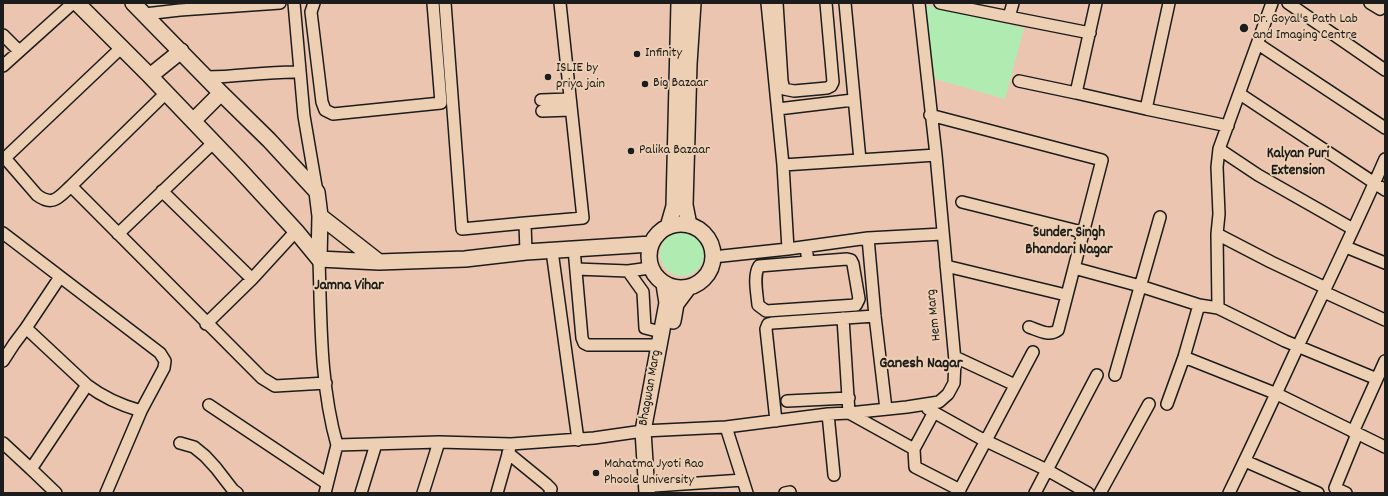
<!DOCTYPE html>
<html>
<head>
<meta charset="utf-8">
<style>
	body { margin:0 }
	#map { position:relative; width:1388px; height:496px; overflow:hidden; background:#ecc5b1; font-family:Dekko,sans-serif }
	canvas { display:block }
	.frame { position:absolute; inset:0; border:4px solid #1c1c1c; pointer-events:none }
</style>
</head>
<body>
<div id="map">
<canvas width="1388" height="496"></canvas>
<div class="frame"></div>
</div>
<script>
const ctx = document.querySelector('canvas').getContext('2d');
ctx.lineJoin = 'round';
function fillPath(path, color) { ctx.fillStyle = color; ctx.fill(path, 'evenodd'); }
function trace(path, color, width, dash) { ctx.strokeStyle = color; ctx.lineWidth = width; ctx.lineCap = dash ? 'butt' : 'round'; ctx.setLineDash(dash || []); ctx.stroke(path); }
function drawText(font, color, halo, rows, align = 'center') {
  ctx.font = font + ' Dekko,sans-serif'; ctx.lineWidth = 4; ctx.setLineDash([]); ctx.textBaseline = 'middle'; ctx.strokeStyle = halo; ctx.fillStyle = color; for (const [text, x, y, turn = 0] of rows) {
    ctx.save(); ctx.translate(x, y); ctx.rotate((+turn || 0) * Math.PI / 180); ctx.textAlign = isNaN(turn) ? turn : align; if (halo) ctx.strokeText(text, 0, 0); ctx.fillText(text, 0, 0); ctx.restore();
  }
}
const green = new Path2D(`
	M 925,5 L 1024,28 L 1005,99 L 935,79 Z
	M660 254a22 22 0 1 1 44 0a22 22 0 1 1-44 0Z`);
const street = new Path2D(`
	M 294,3 L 304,116 L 317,192
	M 314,3 L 311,12 L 322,102 L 325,110 L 333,114 L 441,103 L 433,3
	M 445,3 L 462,229 L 525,223
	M 767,3 L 783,165
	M 777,3 L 782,81 L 784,89 L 794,91 L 827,88 L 831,86 L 833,82 L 826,3
	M 845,3 L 860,160
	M 940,3 L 1009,17
	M 1013,3 L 1009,17 L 1090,33
	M 1096,3 L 1076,93 L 1146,109
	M 1169,3 L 1146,109 L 1228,126
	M 1288,3 L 1385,70
	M 1370,3 L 1380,9 L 1385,4
	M 145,14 L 180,10 L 280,3
	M 3,35 L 19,51
	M 1258,44 L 1385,128
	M 3,66 L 73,3
	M 207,77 C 238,77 268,71 300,72
	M 1019,81 L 1076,93
	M 166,93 L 71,186 L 262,378 L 275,386 L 326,383
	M 1240,94 L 1385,190
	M 541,100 L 570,99
	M 778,109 L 853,100
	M 542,111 L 571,110
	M 930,115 L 1102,160 L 1074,268 L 1140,286 L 1199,305 L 1218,308 L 1285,341 L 1377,379
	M 1219,149 L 1258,175 L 1353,229
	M 71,186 C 59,197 53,207 37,195 L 5,158 L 122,47
	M 162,191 L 252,279
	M 962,202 L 1082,232
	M 3,233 L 160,353 L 165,361 L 164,368 L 141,411
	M 118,234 L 213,143
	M 1217,234 L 1271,262 L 1326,288
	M 868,238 L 875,316 L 886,409
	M 806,247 L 808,262 L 847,259 L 851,260 L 853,264 L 859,299 L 856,305 L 766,311 L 758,305 C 757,293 753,276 759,266 L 808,262
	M 1346,247 L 1385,263
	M 574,249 L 582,338 L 584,343 L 588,345 L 659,345
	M 788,249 L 783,165 L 936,155
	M 552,251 L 578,440
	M 526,252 L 525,223 L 583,218 L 560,3
	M 713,257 L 788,249 L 868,238 L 942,234
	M 319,259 C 321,321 320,385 337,445 L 439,442 L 511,444 L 594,438 L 643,431 L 726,427 L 828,414 L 849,413 L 907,407 L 939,402 L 948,394 L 954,383 L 955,361 L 936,155 L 919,3
	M 946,266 L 1066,295
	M 576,269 L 628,271 L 650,268
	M 628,271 L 643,292 L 645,328 L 661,332
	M 1324,292 L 1385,320
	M 1218,308 L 1217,234 L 1219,214 L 1217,167 L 1219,149 L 1272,3
	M 843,318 L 849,413 L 914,449 L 934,412
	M 206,324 L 252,279 L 296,231
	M 1029,327 C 1038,330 1049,337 1058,330 L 1074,268
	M 26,328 L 60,277
	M 955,357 L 1015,385
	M 1184,357 L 1277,394 L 1385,447
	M 3,361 L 14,344 L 26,328 L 87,385 C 104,398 120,405 141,411 L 106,493
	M 1115,375 L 1160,217
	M 787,401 L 849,398
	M 1167,404 L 1184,357 L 1199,305
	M 209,405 L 326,483
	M 928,409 L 980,438 L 1047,470 L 1035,493
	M 828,414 L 834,475
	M 776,421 L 766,329 L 768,324 L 772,323 L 875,316
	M 726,427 L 747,493
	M 1353,432 L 1385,361
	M 3,443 L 31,469 L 87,385
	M 180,443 L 194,447 L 205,456 L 216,468 L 233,490 L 237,493
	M 914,449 L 915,467 L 960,490
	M 508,453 L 546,484 L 551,489 L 550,493
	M 1245,461 L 1318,493
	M 31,469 L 56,493
	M 654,486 L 743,480
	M 325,493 L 337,445
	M 361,493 L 376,444
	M 423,493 L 439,442
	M 497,493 L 510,447
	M 785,493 L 790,492
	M 958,493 L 1033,352
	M 1088,493 L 1047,470 L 1097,375
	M 1100,493 L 1149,404
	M 1229,493 C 1253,444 1276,394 1299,344 C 1328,283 1358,221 1385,159
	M 1346,493 L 1335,488 L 1357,434`);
const secondary = new Path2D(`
	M 77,3 L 150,76 L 239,169 L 296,231 L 319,259 L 379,262 L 465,259 L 526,252 L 651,244
	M 133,3 L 221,93 L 269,140 L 317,192 L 320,216 L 319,259
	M 150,76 L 181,51
	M 193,121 L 221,93
	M 320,216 L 379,262
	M649 256a32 32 0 1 1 64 0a32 32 0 1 1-64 0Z
	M 689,225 L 685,205 L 689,64 L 693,3
	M 668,227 L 674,206 L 679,3
	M 673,321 L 676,304 L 688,288
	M 647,493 L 643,431 L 667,303 L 664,284`);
const markers = [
	[1244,28,5,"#1c1c1c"],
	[637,54,4,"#1c1c1c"],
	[548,77,4,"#1c1c1c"],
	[645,84,4,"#1c1c1c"],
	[631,151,4,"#1c1c1c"],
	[596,473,4,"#1c1c1c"]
];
const poiNames = [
	["Dr. Goyal's Path Lab",1253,20],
	["and Imaging Centre",1253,36],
	["Infinity",645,54],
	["ISLIE by",556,69],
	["priya jain",556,85],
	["Big Bazaar",653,84],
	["Palika Bazaar",639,151],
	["Mahatma Jyoti Rao",604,465],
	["Phoole University",604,481]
];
const streetNames = [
	["Hem Marg",935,315,-96],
	["Bhagwan Marg",651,388,-80]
];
const neighbourhoodNames = [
	["Kalyan Puri",1298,155],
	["Extension",1298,172],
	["Sunder Singh",1069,234],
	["Bhandari Nagar",1069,251],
	["Jamna Vihar",349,287]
];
const quarterNames = [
	["Ganesh Nagar",921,365]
];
fillPath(green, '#b0ecb1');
trace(street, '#1c1c1c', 14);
trace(secondary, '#1c1c1c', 18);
trace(street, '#edcfb3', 11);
trace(secondary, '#edcfb3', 15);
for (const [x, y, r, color] of markers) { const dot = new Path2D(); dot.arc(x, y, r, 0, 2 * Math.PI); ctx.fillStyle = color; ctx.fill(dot); trace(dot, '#edcfb3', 1.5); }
drawText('14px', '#1c1c1c', '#edcfb3', poiNames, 'left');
drawText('14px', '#1c1c1c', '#edcfb3', streetNames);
drawText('bold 15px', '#1c1c1c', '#edcfb3', neighbourhoodNames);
drawText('bold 16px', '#1c1c1c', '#edcfb3', quarterNames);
</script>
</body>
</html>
